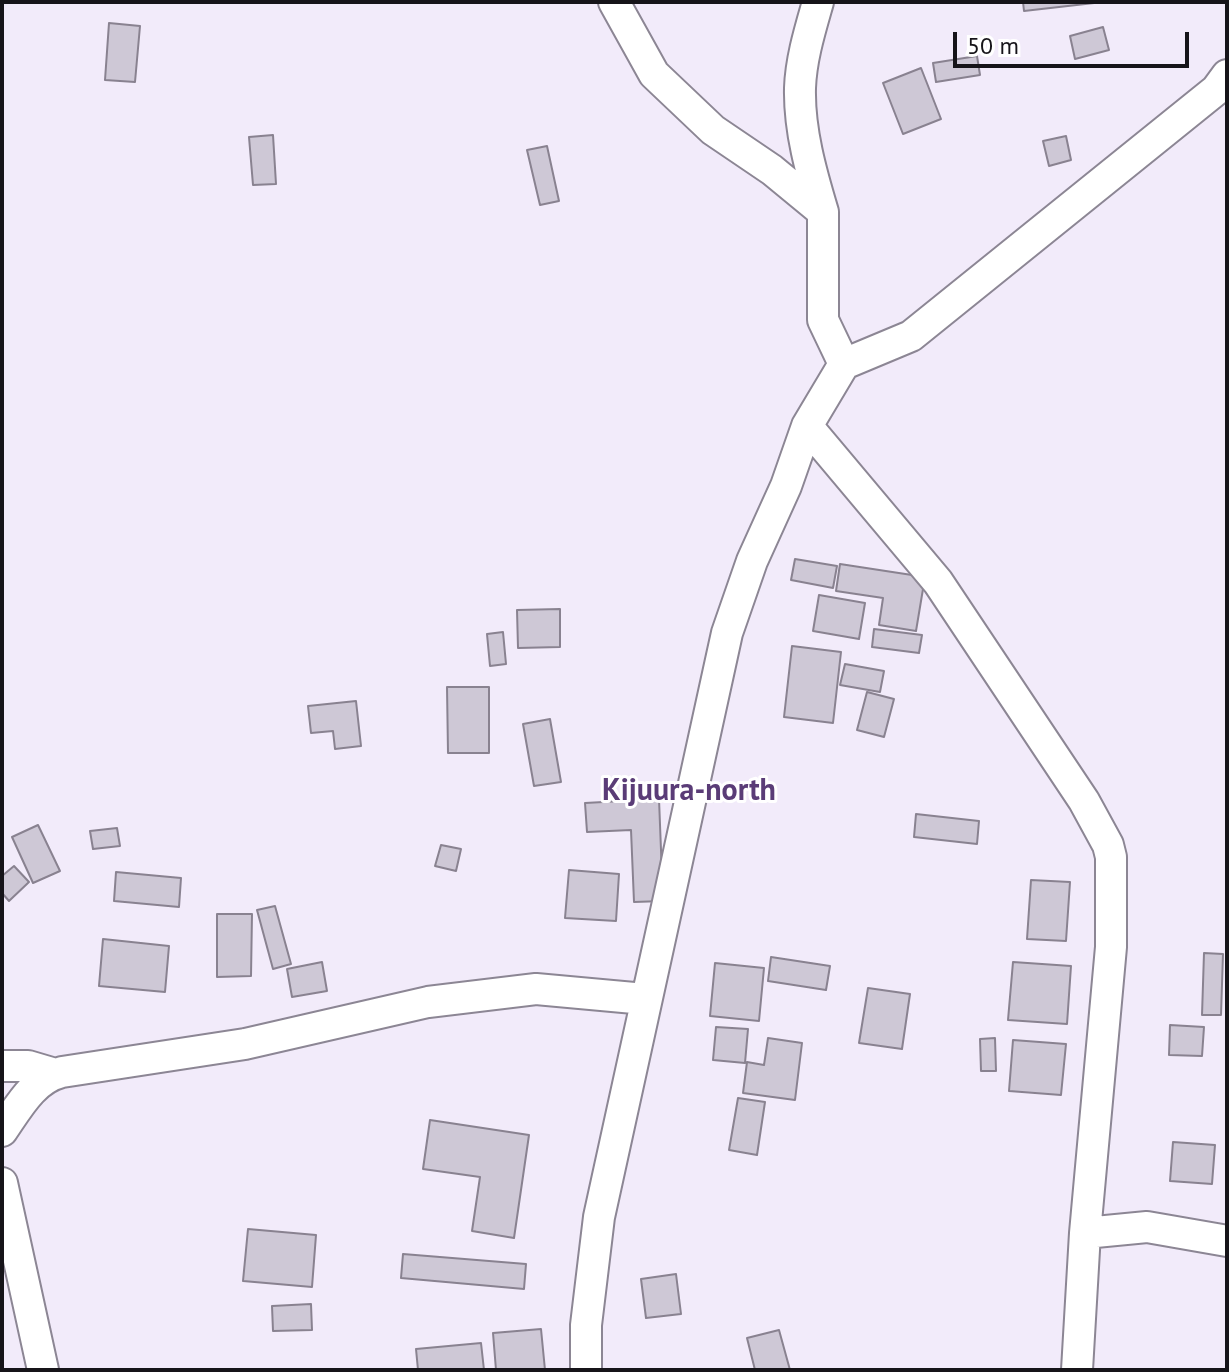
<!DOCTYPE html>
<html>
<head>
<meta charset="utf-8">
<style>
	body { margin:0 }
	#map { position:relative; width:1229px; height:1372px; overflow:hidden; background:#f2ebfa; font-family:"PT Sans",sans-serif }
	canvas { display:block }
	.frame { position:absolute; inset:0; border:4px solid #161419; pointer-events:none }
	.scale { position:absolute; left:953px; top:32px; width:236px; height:36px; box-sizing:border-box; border:4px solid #161419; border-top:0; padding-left:10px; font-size:24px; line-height:28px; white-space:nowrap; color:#161419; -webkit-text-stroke:6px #fff; paint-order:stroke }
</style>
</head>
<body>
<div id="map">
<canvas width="1229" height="1372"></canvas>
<div class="frame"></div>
<div class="scale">50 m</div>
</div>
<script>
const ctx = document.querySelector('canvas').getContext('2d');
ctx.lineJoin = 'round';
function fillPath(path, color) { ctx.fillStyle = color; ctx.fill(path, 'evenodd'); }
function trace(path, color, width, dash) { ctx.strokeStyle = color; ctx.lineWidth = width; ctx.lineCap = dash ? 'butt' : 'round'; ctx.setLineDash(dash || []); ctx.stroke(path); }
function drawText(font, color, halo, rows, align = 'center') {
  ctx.font = font + ' "PT Sans",sans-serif'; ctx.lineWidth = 6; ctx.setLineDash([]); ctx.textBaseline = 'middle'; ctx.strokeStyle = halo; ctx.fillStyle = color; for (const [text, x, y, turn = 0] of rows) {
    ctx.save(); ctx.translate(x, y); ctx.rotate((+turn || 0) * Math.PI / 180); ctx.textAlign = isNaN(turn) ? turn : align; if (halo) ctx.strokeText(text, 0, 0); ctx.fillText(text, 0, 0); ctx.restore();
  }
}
const building = new Path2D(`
	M 1023,2 L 1103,2 L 1024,11 Z
	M 109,23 L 140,26 L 135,82 L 105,80 Z
	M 1103,27 L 1109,50 L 1075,59 L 1070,36 Z
	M 977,56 L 980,75 L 936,82 L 933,63 Z
	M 921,68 L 941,119 L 903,134 L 883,83 Z
	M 273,135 L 276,184 L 253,185 L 249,137 Z
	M 1066,136 L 1071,160 L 1049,166 L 1043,141 Z
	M 547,146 L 559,201 L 540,205 L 527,150 Z
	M 795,559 L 837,566 L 833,588 L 791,580 Z
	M 840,564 L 925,577 L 916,631 L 879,625 L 883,598 L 836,591 Z
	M 819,595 L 865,603 L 859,639 L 813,631 Z
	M 560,609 L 560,647 L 518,648 L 517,610 Z
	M 874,629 L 922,635 L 919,653 L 872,647 Z
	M 503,632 L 506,664 L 490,666 L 487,634 Z
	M 792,646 L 841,652 L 833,723 L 784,717 Z
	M 845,664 L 884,671 L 880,692 L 840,685 Z
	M 447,687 L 489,687 L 489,753 L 448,753 Z
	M 867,692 L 894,699 L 884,737 L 857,730 Z
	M 356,701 L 361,746 L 335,749 L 333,731 L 311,733 L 308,706 Z
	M 550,719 L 561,782 L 534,786 L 523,724 Z
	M 659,799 L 663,901 L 634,902 L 631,830 L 587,832 L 585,803 Z
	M 916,814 L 979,821 L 977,844 L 914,837 Z
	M 38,825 L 60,871 L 33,883 L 12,837 Z
	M 117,828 L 120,846 L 93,849 L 90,831 Z
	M 441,845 L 461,849 L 456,871 L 435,866 Z
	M 14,866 L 29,882 L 9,901 L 2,893 L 2,876 Z
	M 569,870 L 619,874 L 616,921 L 565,918 Z
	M 116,872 L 181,878 L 179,907 L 114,901 Z
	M 1031,880 L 1070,882 L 1066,941 L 1027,939 Z
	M 275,906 L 291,964 L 273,969 L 257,910 Z
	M 217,914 L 252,914 L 251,976 L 217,977 Z
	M 103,939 L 169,946 L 165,992 L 99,986 Z
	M 1204,953 L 1223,954 L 1221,1015 L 1202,1015 Z
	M 771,957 L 830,966 L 826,990 L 768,981 Z
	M 322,962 L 327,991 L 292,997 L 287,969 Z
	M 1013,962 L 1071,966 L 1067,1024 L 1008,1020 Z
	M 715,963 L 764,968 L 759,1021 L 710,1016 Z
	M 868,988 L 910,994 L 902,1049 L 859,1043 Z
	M 1170,1025 L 1204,1027 L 1202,1056 L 1169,1055 Z
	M 716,1027 L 748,1029 L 745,1063 L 713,1060 Z
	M 768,1038 L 802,1043 L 795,1100 L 743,1093 L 747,1062 L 764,1065 Z
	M 995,1038 L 996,1071 L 981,1071 L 980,1039 Z
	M 1013,1040 L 1066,1044 L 1061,1095 L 1009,1091 Z
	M 738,1098 L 765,1102 L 757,1155 L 729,1150 Z
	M 430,1120 L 529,1135 L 514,1238 L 472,1231 L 480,1177 L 423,1169 Z
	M 1173,1142 L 1215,1145 L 1212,1184 L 1170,1181 Z
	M 248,1229 L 316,1235 L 312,1287 L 243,1281 Z
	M 403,1254 L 526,1264 L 524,1289 L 401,1278 Z
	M 676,1274 L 681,1314 L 646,1318 L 641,1279 Z
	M 311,1304 L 312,1330 L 273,1331 L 272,1306 Z
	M 541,1329 L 545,1370 L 496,1370 L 493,1333 Z
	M 779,1330 L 790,1370 L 755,1370 L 747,1338 Z
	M 481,1343 L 484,1370 L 418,1370 L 416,1349 Z`);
const street = new Path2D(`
	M 818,2 C 810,30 801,59 800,88 C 799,130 811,172 823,212
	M 844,364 L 911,336 L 1216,90 L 1227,75
	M 807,426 L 938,582 L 1084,801 L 1108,845 L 1111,857 L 1111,947 L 1085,1233 L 1077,1370
	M 2,1066 L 28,1066 L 55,1074
	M 2,1131 C 18,1108 33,1079 62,1072 L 245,1044 L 428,1002 L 536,989 L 645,999
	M 2,1183 L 43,1370
	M 1085,1233 L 1147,1227 L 1227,1241
	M 586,1370 L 586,1325 L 599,1217 L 727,633 L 752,561 L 786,486 L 807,426 L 844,364 L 823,320 L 823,212 L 772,170 L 713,130 L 654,74 L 614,2`);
const quarterNames = [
	["Kijuura-north",689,791]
];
fillPath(building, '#cec8d6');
trace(building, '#898290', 2);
trace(street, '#8c8694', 34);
trace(street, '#fff', 30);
drawText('bold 30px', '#5a3c77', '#fff', quarterNames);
</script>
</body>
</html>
